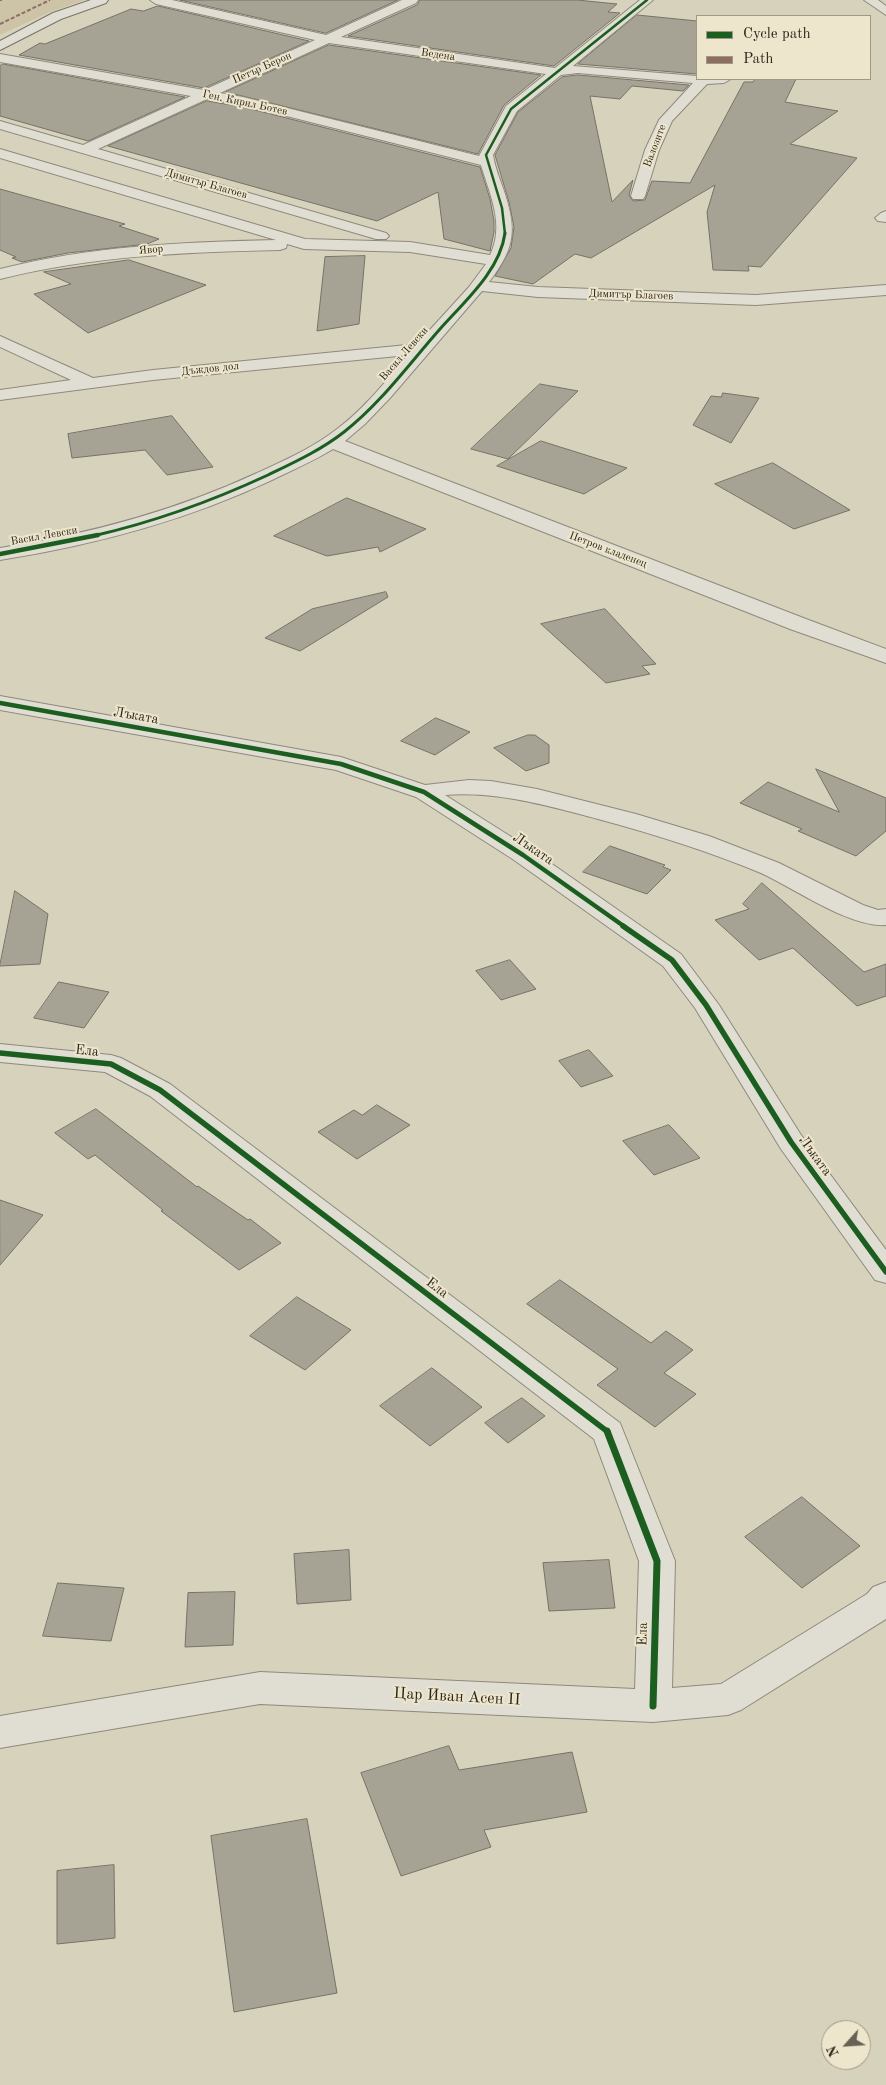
<!DOCTYPE html>
<html>
<head>
<meta charset="utf-8">
<style>
	body { margin:0 }
	#map { position:relative; width:886px; height:2085px; overflow:hidden; background:#d7d2bc; font-family:"Old Standard TT",serif }
	canvas { display:block }
	.legend { position:absolute; left:696px; top:15px; width:175px; height:65px; box-sizing:border-box; background:#ede6cc; border:1px solid #a09885; margin:0; padding:6px 9px; list-style:none; font-size:15px; color:#2c241b }
	.legend li { display:flex; align-items:center; gap:10px; height:25px }
	.legend b { width:25px; border:1px solid #a09885 }
	.north { position:absolute; left:821px; top:2020px; width:50px; height:50px; box-sizing:border-box; background:#ede6cc; border:1px solid #a09885; border-radius:50%; rotate:244deg; font-size:14px; font-weight:700; line-height:20px; text-align:center; color:#2c241b }
	.north::after { content:''; display:block; margin:auto; width:18px; height:22px; background:#686153; clip-path:polygon(50% 0,100% 100%,50% 72%,0 100%) }
</style>
</head>
<body>
<div id="map">
<canvas width="886" height="2085"></canvas>
<ul class="legend">
<li><b style="height:6px;background:#1b5e20"></b>Cycle path</li>
<li><b style="height:6px;background:#8d6e63"></b>Path</li>
</ul>
<div class="north">N</div>
</div>
<script>
const ctx = document.querySelector('canvas').getContext('2d');
ctx.lineJoin = 'round';
function fillPath(path, color) { ctx.fillStyle = color; ctx.fill(path, 'evenodd'); }
function trace(path, color, width, dash) { ctx.strokeStyle = color; ctx.lineWidth = width; ctx.lineCap = dash ? 'butt' : 'round'; ctx.setLineDash(dash || []); ctx.stroke(path); }
function drawText(font, color, halo, rows, align = 'center') {
  ctx.font = font + ' "Old Standard TT",serif'; ctx.lineWidth = 4; ctx.setLineDash([]); ctx.textBaseline = 'middle'; ctx.strokeStyle = halo; ctx.fillStyle = color; for (const [text, x, y, turn = 0] of rows) {
    ctx.save(); ctx.translate(x, y); ctx.rotate((+turn || 0) * Math.PI / 180); ctx.textAlign = isNaN(turn) ? turn : align; if (halo) ctx.strokeText(text, 0, 0); ctx.fillText(text, 0, 0); ctx.restore();
  }
}
const green = new Path2D(`
	M 0,0 L 85,0 L 50,12 L 0,35 Z`);
const building = new Path2D(`
	M 180,0 L 398,0 L 326,33 Z
	M 420,0 L 577,0 L 617,4 L 608,12 L 620,13 L 554,66 L 348,36 L 417,5 Z
	M 158,6 L 309,41 L 204,88 L 19,55 L 40,43 L 45,44 L 131,9 L 143,11 Z
	M 637,15 L 697,21 L 697,74 L 578,64 Z
	M 329,45 L 541,75 L 504,105 L 478,154 L 226,92 Z
	M 3,64 L 185,97 L 88,141 L 0,116 L 0,66 Z
	M 578,75 L 689,85 L 683,91 L 632,86 L 620,99 L 590,96 L 612,202 L 633,180 L 629,195 L 633,201 L 645,200 L 652,181 L 690,183 L 744,82 L 753,82 L 755,79 L 796,79 L 785,102 L 838,111 L 790,144 L 857,158 L 761,267 L 748,266 L 749,271 L 713,270 L 707,212 L 715,185 L 591,258 L 575,254 L 533,284 L 495,276 L 511,248 L 514,227 L 509,202 L 495,155 L 518,112 L 562,77 Z
	M 207,101 L 243,107 L 480,167 L 490,199 L 494,221 L 494,232 L 490,251 L 444,239 L 438,192 L 377,221 L 108,146 Z
	M 0,189 L 125,224 L 119,226 L 159,239 L 147,244 L 68,253 L 22,262 L 12,258 L 16,257 L 0,250 Z
	M 365,256 L 359,324 L 317,331 L 325,257 Z
	M 129,260 L 206,285 L 88,333 L 34,294 L 71,284 L 44,272 Z
	M 540,384 L 578,391 L 508,459 L 471,449 Z
	M 723,393 L 759,398 L 731,443 L 693,425 L 711,396 L 721,397 Z
	M 172,416 L 213,467 L 167,475 L 145,450 L 72,458 L 68,434 Z
	M 541,441 L 627,468 L 584,494 L 497,466 Z
	M 773,463 L 850,510 L 794,529 L 715,484 Z
	M 347,498 L 426,529 L 380,552 L 378,547 L 327,556 L 274,536 Z
	M 386,592 L 388,597 L 300,651 L 265,638 L 312,609 Z
	M 605,609 L 656,664 L 642,666 L 650,674 L 606,683 L 541,624 Z
	M 436,718 L 470,732 L 435,755 L 401,741 Z
	M 528,735 L 535,735 L 549,745 L 549,763 L 526,771 L 494,748 Z
	M 816,769 L 886,798 L 886,831 L 856,856 L 798,831 L 802,829 L 740,803 L 768,782 L 839,812 Z
	M 610,846 L 665,865 L 663,867 L 671,870 L 647,894 L 583,872 Z
	M 762,883 L 864,972 L 886,964 L 886,996 L 857,1006 L 793,948 L 759,960 L 715,920 L 749,909 L 743,904 Z
	M 15,891 L 48,914 L 40,964 L 0,966 Z
	M 510,960 L 536,989 L 501,1000 L 476,971 Z
	M 59,982 L 109,992 L 84,1028 L 34,1018 Z
	M 589,1050 L 613,1076 L 581,1087 L 559,1061 Z
	M 377,1105 L 410,1125 L 357,1159 L 318,1132 L 354,1110 L 362,1115 Z
	M 96,1109 L 197,1187 L 198,1186 L 248,1220 L 250,1219 L 281,1243 L 239,1270 L 161,1211 L 163,1210 L 95,1155 L 88,1159 L 55,1133 Z
	M 669,1125 L 700,1158 L 654,1175 L 623,1141 Z
	M 0,1200 L 43,1215 L 0,1265 Z
	M 560,1280 L 651,1343 L 666,1331 L 693,1350 L 664,1373 L 696,1394 L 655,1427 L 597,1385 L 618,1369 L 527,1304 Z
	M 297,1297 L 351,1330 L 305,1370 L 250,1336 Z
	M 432,1368 L 482,1407 L 430,1446 L 380,1406 Z
	M 522,1398 L 545,1416 L 508,1443 L 485,1423 Z
	M 802,1497 L 860,1546 L 802,1588 L 745,1537 Z
	M 349,1550 L 351,1600 L 297,1604 L 294,1554 Z
	M 609,1560 L 615,1608 L 549,1611 L 543,1563 Z
	M 58,1583 L 124,1588 L 111,1641 L 43,1636 Z
	M 235,1592 L 233,1645 L 185,1647 L 188,1593 Z
	M 449,1746 L 459,1770 L 572,1752 L 587,1812 L 484,1830 L 491,1847 L 401,1876 L 361,1773 Z
	M 307,1819 L 337,1993 L 234,2012 L 211,1836 Z
	M 114,1865 L 115,1938 L 57,1944 L 57,1871 Z`);
const minor = new Path2D(`
	M 150,0 L 172,0 L 326,35 L 402,0 L 418,0 L 416,3 L 341,37 L 555,68 L 640,0 L 653,0 L 573,66 L 697,76 L 697,79 L 731,79 L 724,83 L 707,84 L 672,121 L 659,150 L 645,196 L 643,199 L 633,199 L 631,196 L 645,150 L 659,120 L 693,83 L 578,73 L 561,75 L 517,111 L 493,155 C 495,167 499,177 503,188 C 517,229 516,247 489,282 L 538,287 L 756,295 L 886,285 L 886,295 L 756,305 L 538,297 L 482,291 L 390,398 L 365,424 L 345,441 L 806,619 L 886,649 L 886,663 L 790,629 L 333,449 C 314,461 292,470 272,480 C 185,521 94,545 0,560 L 0,548 C 89,534 175,511 257,473 C 285,460 313,448 337,429 C 364,409 386,381 408,355 L 153,380 L 0,400 L 0,390 L 71,380 L 0,347 L 0,336 L 93,378 L 153,370 L 417,344 L 469,287 L 486,264 L 410,252 L 304,249 L 287,244 L 286,248 L 280,250 C 185,252 92,256 0,279 L 0,269 C 91,246 182,242 276,240 L 0,158 L 0,149 L 305,239 L 410,242 L 490,255 C 505,225 490,195 481,165 L 243,105 L 207,99 L 98,149 L 386,233 L 389,236 L 386,239 L 376,239 L 0,129 L 0,121 L 83,145 L 191,96 L 0,62 L 0,54 L 204,90 L 315,40 L 156,4 ZM 329,43 L 546,74 L 506,106 L 479,156 L 243,97 L 220,93 Z
	M 864,0 L 878,0 L 886,6 L 886,15 Z
	M 886,211 L 886,222 L 878,221 L 875,218 L 881,213 Z
	M 0,696 L 341,757 L 425,785 L 469,780 L 491,781 L 537,789 L 636,814 L 709,836 L 779,863 L 863,905 L 878,910 L 886,909 L 886,925 C 850,928 794,888 761,873 C 708,851 654,834 598,819 C 548,806 498,791 445,795 L 532,850 L 681,954 L 719,1005 L 801,1135 L 886,1250 L 886,1283 L 875,1280 L 781,1149 L 695,1008 L 663,966 L 514,860 L 416,797 L 336,770 L 0,710 Z
	M 0,1044 L 111,1055 L 121,1058 L 170,1084 L 620,1423 L 675,1561 L 672,1688 L 721,1684 L 867,1594 L 873,1587 L 886,1582 L 886,1619 L 741,1710 L 728,1715 L 653,1722 L 260,1704 L 0,1748 L 0,1716 L 260,1672 L 635,1689 L 639,1561 L 594,1439 L 150,1096 L 105,1072 L 0,1062 Z`);
const secondary = new Path2D(`
	M 91,0 L 108,0 L 106,3 L 61,19 L 0,50 L 0,41 L 53,13 Z`);
const quiet = new Path2D(`
	M 0,0 L 2,0
	M 0,24 L 50,0`);
const cyclewayFar4 = new Path2D(`
	M 505,234 L 502,208 L 486,155 L 511,109 L 647,0`);
const cyclewayFar3 = new Path2D(`
	M 93,536 C 154,522 212,501 268,475 C 295,462 321,450 344,432 C 381,403 409,364 440,329 C 464,302 500,271 505,233`);
const cyclewayFar2 = new Path2D(`
	M 0,554 L 98,535
	M 0,703 L 341,764 L 424,792 L 523,855 L 625,927`);
const cyclewayFar1 = new Path2D(`
	M 623,926 L 672,960 L 706,1005 L 791,1142 L 886,1272
	M 0,1053 L 111,1064 L 160,1090 L 608,1432`);
const cycleway = new Path2D(`
	M 607,1431 L 657,1561 L 653,1706`);
const farStreetnames = [
	["Ведена",438,55,8],
	["Петър Берон",262,68,-24],
	["Ген. Кирил Ботев",245,103,12],
	["Валозите",655,146,-69],
	["Димитър Благоев",206,184,16],
	["Явор",151,250,-5],
	["Димитър Благоев",631,295,2],
	["Васил Левски",404,354,-49],
	["Дъждов дол",210,369,-6],
	["Васил Левски",44,536,-10],
	["Петров кладенец",608,550,21]
];
const streetNames = [
	["Лъката",136,716,10],
	["Лъката",533,849,34],
	["Ела",87,1051,6],
	["Лъката",815,1156,54],
	["Ела",437,1288,37],
	["Ела",643,1634,-88]
];
const nearStreetnames = [
	["Цар Иван Асен II",457,1697,3]
];
fillPath(green, '#cdc4a8');
fillPath(building, '#a7a394');
trace(building, '#767267', 1);
trace(minor, '#8e897c', 2);
trace(secondary, '#767267', 2);
fillPath(minor, '#e0ded3');
fillPath(secondary, '#e0ded3');
trace(quiet, '#8d6e63', 2, [4, 2]);
trace(cyclewayFar4, '#1b5e20', 2.5);
trace(cyclewayFar3, '#1b5e20', 3);
trace(cyclewayFar2, '#1b5e20', 4.5);
trace(cyclewayFar1, '#1b5e20', 5.5);
trace(cycleway, '#1b5e20', 7);
drawText('11px', '#2c241b', '#ede6cc', farStreetnames);
drawText('14px', '#2c241b', '#ede6cc', streetNames);
drawText('16px', '#2c241b', '#ede6cc', nearStreetnames);
</script>
</body>
</html>
